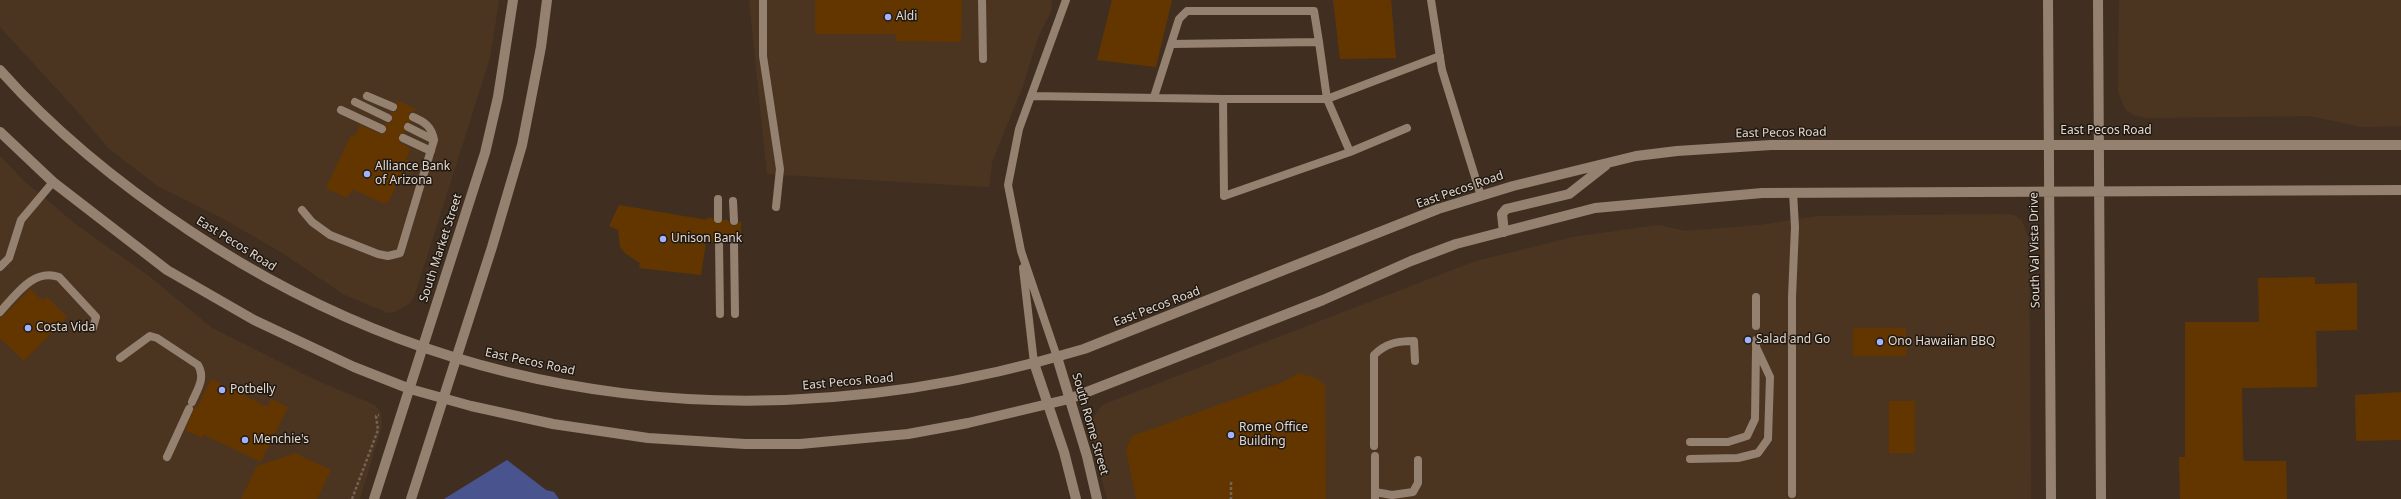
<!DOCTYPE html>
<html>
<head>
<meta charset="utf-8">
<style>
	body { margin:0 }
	canvas { display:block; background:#402f20 }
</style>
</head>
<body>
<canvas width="2401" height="499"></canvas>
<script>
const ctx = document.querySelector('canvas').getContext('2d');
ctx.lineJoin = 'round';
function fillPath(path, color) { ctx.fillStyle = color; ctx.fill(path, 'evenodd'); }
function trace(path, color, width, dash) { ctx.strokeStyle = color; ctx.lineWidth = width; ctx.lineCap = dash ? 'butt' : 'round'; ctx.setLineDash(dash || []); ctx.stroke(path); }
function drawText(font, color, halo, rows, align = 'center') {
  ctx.font = font + ' "Noto Sans",sans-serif'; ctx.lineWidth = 3; ctx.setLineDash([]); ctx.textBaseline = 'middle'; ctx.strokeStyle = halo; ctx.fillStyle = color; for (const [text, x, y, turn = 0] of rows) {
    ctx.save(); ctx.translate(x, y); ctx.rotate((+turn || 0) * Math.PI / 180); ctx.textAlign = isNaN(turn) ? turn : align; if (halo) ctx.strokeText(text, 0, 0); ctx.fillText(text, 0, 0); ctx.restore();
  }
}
const built = new Path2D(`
	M 0,0 L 499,0 L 490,58 L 415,294 L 410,303 L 395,312 L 388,313 L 343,294 L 284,254 L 220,217 L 159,187 L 108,148 L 78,112 L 0,27 Z
	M 749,0 L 1052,0 L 1051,11 L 1038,37 L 1023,86 L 992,162 L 989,187 L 767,174 Z
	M 2119,0 L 2401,0 L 2401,126 L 2362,127 L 2310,116 L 2147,118 L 2134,115 L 2126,110 L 2118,92 Z
	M 0,156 L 25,182 L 78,226 L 149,276 L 212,328 L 315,380 L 375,405 L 381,413 L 382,426 L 360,499 L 0,499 Z
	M 2003,214 L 2014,215 L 2022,221 L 2029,240 L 2031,499 L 1107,499 L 1090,433 L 1090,422 L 1102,405 L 1476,261 L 1573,237 L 1659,225 L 1685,231 L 1760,225 L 1819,216 Z`);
const green = new Path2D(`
	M 507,460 L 546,490 L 554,492 L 559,499 L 444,499 Z`);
const building = new Path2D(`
	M 815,0 L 962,0 L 961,42 L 896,41 L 896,34 L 815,34 Z
	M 1112,0 L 1172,0 L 1156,67 L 1097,60 Z
	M 1333,0 L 1391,0 L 1396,58 L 1340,59 Z
	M 396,100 L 416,109 L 408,114 L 410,122 L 403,125 L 405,133 L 398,136 L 400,143 L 411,149 L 406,159 L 408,160 L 388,203 L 386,202 L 385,204 L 352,189 L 347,198 L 326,188 L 351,135 L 355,136 L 360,125 L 380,134 L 385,133 L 387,129 L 385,123 L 391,123 L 393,120 L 391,112 L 396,112 L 398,109 Z
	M 619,205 L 707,220 L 707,218 L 712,218 L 718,224 L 723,220 L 728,220 L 730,224 L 735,226 L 741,221 L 741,242 L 734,237 L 728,242 L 724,242 L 719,237 L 714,242 L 706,242 L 701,275 L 639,268 L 640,263 L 626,254 L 620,247 L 618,230 L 609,226 Z
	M 2315,277 L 2315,284 L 2357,283 L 2357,330 L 2316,331 L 2317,387 L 2242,388 L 2243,459 L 2245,461 L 2286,461 L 2287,499 L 2180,499 L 2179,457 L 2185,457 L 2185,322 L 2259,322 L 2258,278 Z
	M 30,289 L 43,301 L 47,297 L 67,317 L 24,361 L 0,338 L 0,319 Z
	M 1853,328 L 1906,328 L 1906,356 L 1853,356 Z
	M 1299,373 L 1315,378 L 1325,385 L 1326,499 L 1136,499 L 1126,449 L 1132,436 L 1285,381 Z
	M 211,379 L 268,407 L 271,399 L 288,407 L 261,462 L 204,435 L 202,438 L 185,430 L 195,407 L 198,405 Z
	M 2401,392 L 2401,440 L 2356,441 L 2355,395 Z
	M 1889,401 L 1915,401 L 1915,453 L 1889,453 Z
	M 295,453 L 331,470 L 317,499 L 241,499 L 257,466 Z`);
const path = new Path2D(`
	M 1231,482 L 1231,499
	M 352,499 L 378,430 L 376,416 L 379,415`);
const lane = new Path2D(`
	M 763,0 L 763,56 L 780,169 L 776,207
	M 982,0 L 983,59
	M 1431,0 L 1442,70 L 1481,196
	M 1171,44 L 1179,19 L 1187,11 L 1314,11 L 1319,42
	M 367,96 L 393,107
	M 1031,96 L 1223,99 L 1224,196 L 1350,152
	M 1154,97 L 1171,44 L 1319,42 L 1327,99 L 1350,152 L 1407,128
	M 1223,99 L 1327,99 L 1440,56
	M 355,102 L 388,118
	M 341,110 L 382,129
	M 408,127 L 434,140
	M 403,138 L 431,151
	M 718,199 L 718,219
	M 733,201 L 734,221
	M 302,210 L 312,222 L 330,235 L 378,254 L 388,256 L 400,253 L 434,140 C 432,127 425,122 413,117
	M 719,242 L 720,314
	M 734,242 L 735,314
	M 0,267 L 9,258 L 21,220 L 53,182
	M 1023,268 L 1034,363
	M 1756,297 L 1756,326
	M 0,312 C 16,295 33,268 59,277 L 96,317 L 93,328
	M 1057,357 L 1021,251 L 1008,185 L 1019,129 L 1066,0
	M 120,358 L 150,336 L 157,338 L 198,365 C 206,378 197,390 192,402
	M 1690,442 L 1728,442 L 1747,436 L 1755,419 L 1756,350
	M 1374,446 L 1374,355 C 1386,343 1398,341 1414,341 L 1415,361
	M 167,457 L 189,409
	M 1690,459 L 1738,458 L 1758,453 L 1768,439 L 1770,377 L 1756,347 L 1756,340
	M 1375,492 L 1392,495 L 1413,492 L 1418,483 L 1418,460
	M 1792,494 L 1792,297 L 1795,227 L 1793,192
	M 1375,499 L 1375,456`);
const street = new Path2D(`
	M 1057,357 L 1087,456 L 1097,499
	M 1034,363 L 1064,452 L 1076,499`);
const secondary = new Path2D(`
	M 2048,0 L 2051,499
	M 2098,0 L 2101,499
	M 0,70 C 55,132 121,185 190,231 C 463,413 773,442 1084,349 L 1438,209 L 1513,186 L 1636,156 L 1677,151 L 1771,145 L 2401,145
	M 0,132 L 53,182 L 167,270 L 254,320 L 354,367 L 410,389 L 471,406 L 553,424 L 648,438 L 745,444 L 800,444 L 908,434 L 968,423 L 1069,399 L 1323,300 L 1411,261 L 1456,244 L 1595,208 L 1762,193 L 2401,190
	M 1504,232 L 1502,214 L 1506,209 L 1569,194 L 1606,165
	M 374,499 L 485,153 L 498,97 L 513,0
	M 411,499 L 492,247 L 522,145 L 541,47 L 547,0`);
const markers = [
	[888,17,4,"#a1b3fd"],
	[367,174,4,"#a1b3fd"],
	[663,239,4,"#a1b3fd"],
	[28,328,4,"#a1b3fd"],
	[1748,340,4,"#a1b3fd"],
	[1880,342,4,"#a1b3fd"],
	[222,390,4,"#a1b3fd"],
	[1231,435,4,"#a1b3fd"],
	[245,440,4,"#a1b3fd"]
];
const poiNames = [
	["Aldi",896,17],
	["Alliance Bank",375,167],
	["of Arizona",375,181],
	["Unison Bank",671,239],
	["Costa Vida",36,328],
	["Salad and Go",1756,340],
	["Ono Hawaiian BBQ",1888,342],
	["Potbelly",230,390],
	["Rome Office",1239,428],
	["Building",1239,442],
	["Menchie's",253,440]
];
const streetNames = [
	["East Pecos Road",2106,131],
	["East Pecos Road",1781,133,-1],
	["East Pecos Road",1460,190,-19],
	["East Pecos Road",236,244,32],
	["South Market Street",441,248,-72],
	["South Val Vista Drive",2035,250,-91],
	["East Pecos Road",1157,307,-21],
	["East Pecos Road",530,362,12],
	["East Pecos Road",848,382,-5],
	["South Rome Street",1090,424,74]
];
fillPath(built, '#4b3521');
fillPath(green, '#49548e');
fillPath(building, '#633600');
trace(path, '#726355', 2.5, [3, 2]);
trace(lane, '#958170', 8);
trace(street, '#958170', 10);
trace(secondary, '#958170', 10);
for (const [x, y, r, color] of markers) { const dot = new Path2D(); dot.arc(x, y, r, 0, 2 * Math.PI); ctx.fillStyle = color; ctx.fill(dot); trace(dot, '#201912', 1.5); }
drawText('12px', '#e3d8cf', '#201912', poiNames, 'left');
drawText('12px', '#e3d8cf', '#201912', streetNames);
</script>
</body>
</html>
